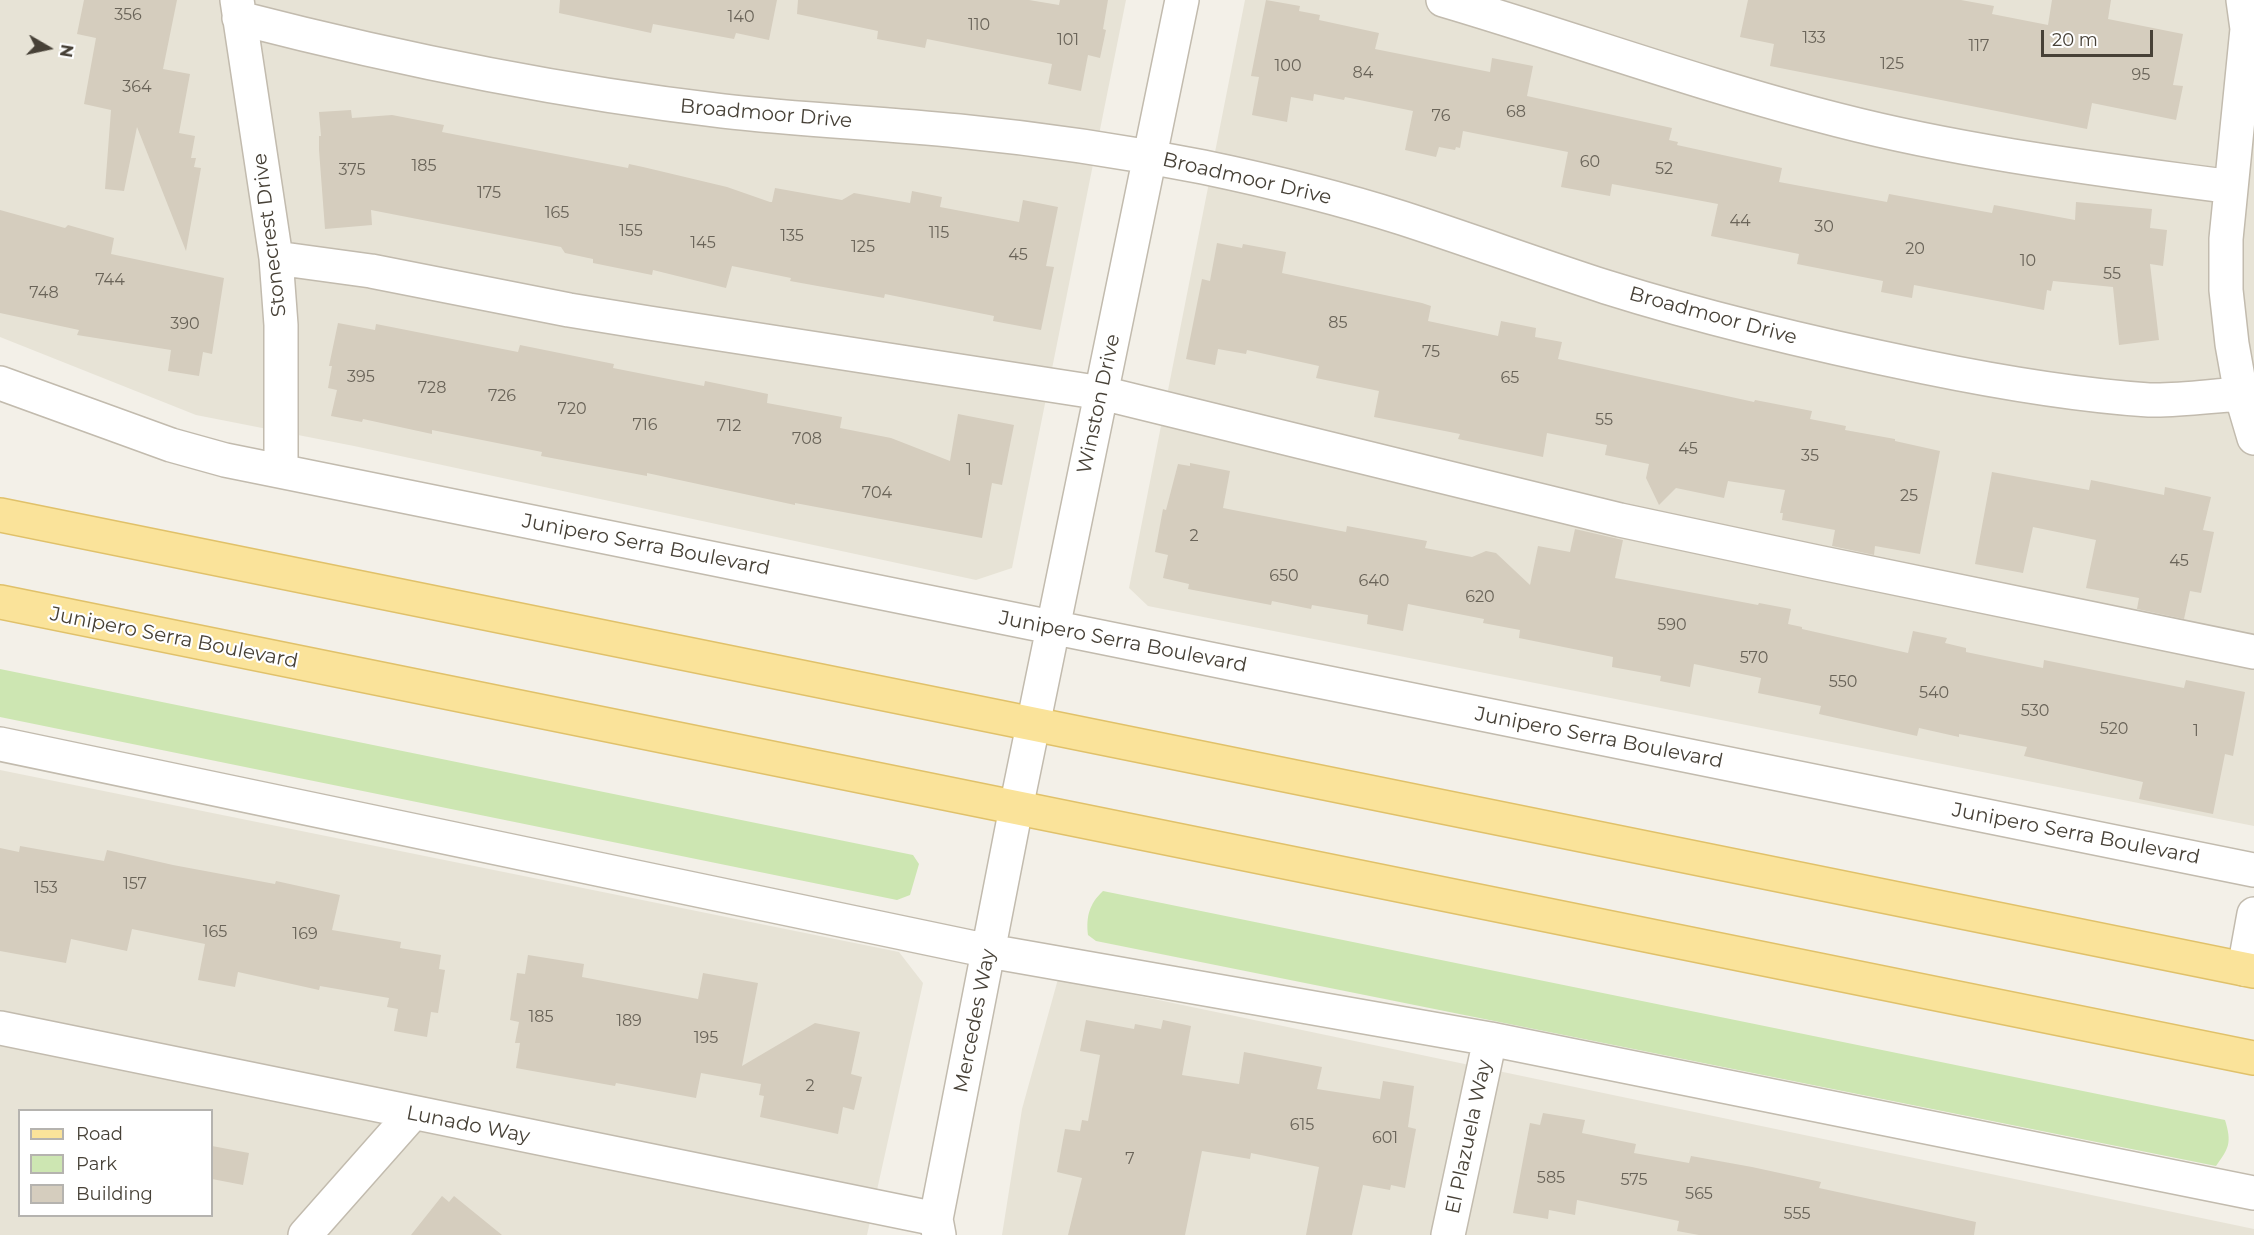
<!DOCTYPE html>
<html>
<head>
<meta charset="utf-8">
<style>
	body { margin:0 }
	#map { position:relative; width:2254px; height:1235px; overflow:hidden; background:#f3f0e8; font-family:Montserrat,sans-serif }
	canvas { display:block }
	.legend { position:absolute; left:18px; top:1109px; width:195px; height:108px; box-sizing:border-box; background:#fff; border:2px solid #b5b3af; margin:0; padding:8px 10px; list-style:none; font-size:18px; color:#474137 }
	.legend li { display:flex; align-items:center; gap:12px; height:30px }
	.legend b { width:30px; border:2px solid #b5b3af }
	.north { position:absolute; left:18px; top:18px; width:60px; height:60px; -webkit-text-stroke:4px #fff; paint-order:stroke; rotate:99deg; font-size:16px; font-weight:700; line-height:24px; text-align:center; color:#474137 }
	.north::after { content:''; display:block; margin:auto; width:21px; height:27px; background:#474137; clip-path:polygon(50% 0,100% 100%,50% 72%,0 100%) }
	.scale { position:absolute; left:2041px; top:30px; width:112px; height:27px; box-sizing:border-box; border:3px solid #474137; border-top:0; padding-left:8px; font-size:18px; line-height:21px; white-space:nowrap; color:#474137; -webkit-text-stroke:4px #fff; paint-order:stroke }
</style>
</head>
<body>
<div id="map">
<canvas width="2254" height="1235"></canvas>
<ul class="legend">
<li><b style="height:8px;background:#fae39a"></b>Road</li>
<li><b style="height:16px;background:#cde6b2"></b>Park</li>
<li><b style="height:16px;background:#d5cdbe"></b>Building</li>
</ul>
<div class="north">N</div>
<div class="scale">20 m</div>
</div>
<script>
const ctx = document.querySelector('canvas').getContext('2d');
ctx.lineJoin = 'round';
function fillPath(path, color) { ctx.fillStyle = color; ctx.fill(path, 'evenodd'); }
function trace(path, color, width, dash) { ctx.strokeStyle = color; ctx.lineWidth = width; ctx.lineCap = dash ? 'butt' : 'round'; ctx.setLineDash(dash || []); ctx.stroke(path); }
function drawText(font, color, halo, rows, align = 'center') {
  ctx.font = font + ' Montserrat,sans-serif'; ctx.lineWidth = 4.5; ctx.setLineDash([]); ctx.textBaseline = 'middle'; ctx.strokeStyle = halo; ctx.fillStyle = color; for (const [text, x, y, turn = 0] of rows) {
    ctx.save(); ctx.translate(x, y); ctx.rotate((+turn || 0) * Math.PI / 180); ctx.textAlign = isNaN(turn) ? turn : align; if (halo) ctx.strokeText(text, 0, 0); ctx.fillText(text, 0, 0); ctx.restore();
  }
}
const residential = new Path2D(`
	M 0,0 L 1126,0 L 1012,568 L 976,580 L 354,446 L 196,415 L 0,337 Z
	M 1245,0 L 2254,0 L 2254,826 L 1148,606 L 1129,588 Z
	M 0,770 L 899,952 L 923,983 L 867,1235 L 0,1235 ZM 20,1110 L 212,1110 L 212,1216 L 20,1216 Z
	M 1058,979 L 2254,1229 L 2254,1235 L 1002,1235 L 1022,1109 Z`);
const green = new Path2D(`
	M 0,669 L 913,855 L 919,864 L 910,895 L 897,900 L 0,717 Z
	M 1103,891 L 2225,1120 C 2232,1143 2229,1148 2216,1166 L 1096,941 L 1088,935 C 1086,917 1089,904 1103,891 Z`);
const building = new Path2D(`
	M 84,0 L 177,0 L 163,69 L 190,74 L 179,133 L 195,136 L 191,158 L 196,158 L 194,167 L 201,168 L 186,251 L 137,127 L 124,191 L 105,189 L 111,110 L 84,104 L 96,38 L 77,34 Z
	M 560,0 L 777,0 L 769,40 L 736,33 L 734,39 L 653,24 L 651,33 L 559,13 Z
	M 798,0 L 1029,0 L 1059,5 L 1060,0 L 1108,0 L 1103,29 L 1106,30 L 1100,58 L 1088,55 L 1081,91 L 1048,84 L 1052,64 L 927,39 L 925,48 L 877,39 L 878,31 L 797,14 Z
	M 1266,0 L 1300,6 L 1299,11 L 1320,15 L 1319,20 L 1379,33 L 1375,49 L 1490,72 L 1492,58 L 1533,66 L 1527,96 L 1672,128 L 1669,140 L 1678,142 L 1677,145 L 1782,168 L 1779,182 L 1887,202 L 1889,194 L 1992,213 L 1994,205 L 2075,220 L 2076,202 L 2152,209 L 2150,228 L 2167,230 L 2163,266 L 2150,264 L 2159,340 L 2119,345 L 2113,287 L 2053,281 L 2051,291 L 2047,290 L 2044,310 L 1914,285 L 1912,298 L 1881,292 L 1883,281 L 1797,264 L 1799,254 L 1711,236 L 1718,204 L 1612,184 L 1610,196 L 1561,187 L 1568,152 L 1463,131 L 1460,148 L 1456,147 L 1455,150 L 1439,147 L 1436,157 L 1405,150 L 1413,111 L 1345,97 L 1344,100 L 1314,94 L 1313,101 L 1291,97 L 1287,122 L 1252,115 L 1259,77 L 1251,76 Z
	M 1748,0 L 1961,0 L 1994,6 L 1992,14 L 2048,25 L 2052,0 L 2111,0 L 2108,19 L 2183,34 L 2173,85 L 2183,86 L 2176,120 L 2092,103 L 2087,129 L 1770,66 L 1774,44 L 1740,37 Z
	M 351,110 L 352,118 L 392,115 L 444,125 L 442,132 L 628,168 L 629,164 L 643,167 L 727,187 L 770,202 L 772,202 L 775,188 L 842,200 L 854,193 L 910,203 L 912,191 L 942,197 L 940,207 L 1019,222 L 1023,200 L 1058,207 L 1046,266 L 1054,267 L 1041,330 L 993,321 L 994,316 L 885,294 L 884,298 L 790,281 L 791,278 L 732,266 L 726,288 L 653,270 L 652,275 L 593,263 L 593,259 L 565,253 L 561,247 L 371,210 L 372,225 L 325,229 L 319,150 L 319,136 L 321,136 L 319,112 Z
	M 0,210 L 65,228 L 68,225 L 114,238 L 111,254 L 224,278 L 212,354 L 203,352 L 199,376 L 168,371 L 171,350 L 77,335 L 79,330 L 0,313 Z
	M 1217,243 L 1242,248 L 1243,244 L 1286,252 L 1282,273 L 1422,303 L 1431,306 L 1428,321 L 1498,336 L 1501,321 L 1536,328 L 1535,337 L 1562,342 L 1558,359 L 1754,402 L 1755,400 L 1812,411 L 1810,419 L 1846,426 L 1845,430 L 1895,439 L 1895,441 L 1940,451 L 1920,554 L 1875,546 L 1874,555 L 1832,546 L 1835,530 L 1782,520 L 1783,513 L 1780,513 L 1785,490 L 1728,481 L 1724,498 L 1676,488 L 1659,505 L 1646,478 L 1649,464 L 1605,455 L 1607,445 L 1547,433 L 1543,457 L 1458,439 L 1460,434 L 1374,417 L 1379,391 L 1316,378 L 1319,366 L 1247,350 L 1246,354 L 1218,349 L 1215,365 L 1186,359 L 1202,279 L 1210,281 Z
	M 338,323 L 375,330 L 376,324 L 518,352 L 520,345 L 614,364 L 613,368 L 704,386 L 705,381 L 768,394 L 767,403 L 842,417 L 840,428 L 891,438 L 950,461 L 958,414 L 1014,425 L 1002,485 L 992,483 L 982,538 L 795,503 L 795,505 L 647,473 L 647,476 L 541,456 L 542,452 L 432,430 L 432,434 L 363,419 L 362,422 L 331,416 L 337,390 L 328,388 L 332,366 L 329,366 Z
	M 1190,463 L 1230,471 L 1223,508 L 1346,532 L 1347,526 L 1427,541 L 1425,548 L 1472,557 L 1486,551 L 1496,553 L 1530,585 L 1538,546 L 1570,552 L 1575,529 L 1623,540 L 1615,578 L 1758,605 L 1759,603 L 1791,609 L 1788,624 L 1802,627 L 1802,629 L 1908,653 L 1913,631 L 1947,638 L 1945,643 L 1966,648 L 1966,652 L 2043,668 L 2044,660 L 2184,688 L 2186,680 L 2245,692 L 2233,756 L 2225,754 L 2213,814 L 2139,799 L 2143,782 L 2024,756 L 2027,747 L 1959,734 L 1959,737 L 1919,728 L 1917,736 L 1819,714 L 1821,706 L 1758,693 L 1761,678 L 1694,664 L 1690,687 L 1660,681 L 1661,676 L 1612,667 L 1613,657 L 1519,638 L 1520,630 L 1483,623 L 1484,619 L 1408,604 L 1403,631 L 1367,624 L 1368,615 L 1312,605 L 1311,609 L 1272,601 L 1271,605 L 1188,589 L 1189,584 L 1163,578 L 1168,555 L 1155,552 L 1163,509 L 1166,510 L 1178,464 L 1190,466 Z
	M 1992,472 L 2089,490 L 2091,480 L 2164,495 L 2165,487 L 2211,497 L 2203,530 L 2214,532 L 2201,593 L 2190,591 L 2184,619 L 2137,609 L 2139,598 L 2086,588 L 2096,540 L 2033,527 L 2023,573 L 1975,564 Z
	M 20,846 L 104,861 L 107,850 L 173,865 L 275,884 L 276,881 L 340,895 L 332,930 L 401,942 L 400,948 L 441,955 L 439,969 L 445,970 L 438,1013 L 431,1012 L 427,1037 L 394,1031 L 398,1009 L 387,1007 L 389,998 L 320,986 L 319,990 L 238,972 L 235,987 L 198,980 L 205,944 L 132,929 L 127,951 L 71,939 L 66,963 L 0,951 L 0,848 L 19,852 Z
	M 528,955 L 584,964 L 582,977 L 698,999 L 703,973 L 758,983 L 742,1066 L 815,1023 L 860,1032 L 851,1074 L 862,1077 L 854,1110 L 843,1107 L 838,1134 L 760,1117 L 764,1096 L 759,1095 L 761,1084 L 701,1073 L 696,1098 L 616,1083 L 615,1086 L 516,1068 L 520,1043 L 515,1043 L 519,1022 L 510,1020 L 517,973 L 525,974 Z
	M 1086,1020 L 1134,1029 L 1135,1024 L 1161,1029 L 1163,1020 L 1191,1026 L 1182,1075 L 1239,1084 L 1244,1052 L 1322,1067 L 1317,1089 L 1380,1099 L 1383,1081 L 1414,1086 L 1408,1127 L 1416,1129 L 1405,1188 L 1391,1185 L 1390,1190 L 1363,1185 L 1352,1235 L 1306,1235 L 1319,1167 L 1251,1153 L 1250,1159 L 1202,1151 L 1185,1235 L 1068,1235 L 1082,1178 L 1057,1172 L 1065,1129 L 1080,1131 L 1082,1120 L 1088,1121 L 1100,1055 L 1080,1051 Z
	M 1543,1113 L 1585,1120 L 1582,1133 L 1636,1144 L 1634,1153 L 1689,1163 L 1691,1156 L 1752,1167 L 1821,1182 L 1819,1188 L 1976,1222 L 1974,1235 L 1699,1235 L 1677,1231 L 1679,1221 L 1577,1200 L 1575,1215 L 1549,1210 L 1548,1219 L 1513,1213 L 1530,1123 L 1540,1125 Z
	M 212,1146 L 249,1153 L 243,1185 L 212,1179 Z
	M 442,1196 L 449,1202 L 454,1196 L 502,1235 L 411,1235 Z`);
const minor = new Path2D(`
	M 237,0 L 276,258 L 281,325 L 281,471
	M 1443,0 C 1575,39 1704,86 1838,120 C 1966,153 2099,169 2231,187
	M 2243,0 L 2247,29 L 2226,239 L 2226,290 L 2232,344 L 2241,394 L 2254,438
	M 239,18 C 398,59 560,92 723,111 C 801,120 880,123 959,131 C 1041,139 1122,151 1203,167 C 1270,181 1336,197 1402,218 C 1470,240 1538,265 1606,287 C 1711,320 1818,345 1925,367 C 1998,382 2074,395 2149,400 C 2179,401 2210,396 2241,394
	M 276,258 L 371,271 L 569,310 L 649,323 L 1102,393 L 1620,520 L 1817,562 L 2254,652
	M 0,383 L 171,445 L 225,460 L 2254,870
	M 0,744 L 989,951 L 1490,1039 L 2254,1193
	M 2244,969 L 2254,914
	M 0,1028 L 936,1219
	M 305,1235 L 412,1114
	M 939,1235 L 936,1219 L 1016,808 L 1182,0
	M 1448,1235 L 1490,1039`);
const major = new Path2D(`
	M 0,515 L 2254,971
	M 0,602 L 2254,1058`);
const numberNames = [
	["356",128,15],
	["140",741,17],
	["110",979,25],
	["133",1814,38],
	["101",1068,40],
	["117",1979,46],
	["125",1892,64],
	["100",1288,66],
	["84",1363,73],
	["95",2141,75],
	["364",137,87],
	["68",1516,112],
	["76",1441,116],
	["60",1590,162],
	["185",424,166],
	["52",1664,169],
	["375",352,170],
	["175",489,193],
	["165",557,213],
	["44",1740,221],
	["30",1824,227],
	["155",631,231],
	["115",939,233],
	["135",792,236],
	["145",703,243],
	["125",863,247],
	["20",1915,249],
	["45",1018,255],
	["10",2028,261],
	["55",2112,274],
	["744",110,280],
	["748",44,293],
	["85",1338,323],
	["390",185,324],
	["75",1431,352],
	["395",361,377],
	["65",1510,378],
	["728",432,388],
	["726",502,396],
	["720",572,409],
	["55",1604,420],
	["716",645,425],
	["712",729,426],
	["708",807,439],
	["45",1688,449],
	["35",1810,456],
	["1",969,470],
	["704",877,493],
	["25",1909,496],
	["2",1194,536],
	["45",2179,561],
	["650",1284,576],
	["640",1374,581],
	["620",1480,597],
	["590",1672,625],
	["570",1754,658],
	["550",1843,682],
	["540",1934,693],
	["530",2035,711],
	["520",2114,729],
	["1",2196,731],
	["157",135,884],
	["153",46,888],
	["165",215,932],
	["169",305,934],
	["185",541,1017],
	["189",629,1021],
	["195",706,1038],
	["2",810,1086],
	["615",1302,1125],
	["601",1385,1138],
	["7",1130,1159],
	["585",1551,1178],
	["575",1634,1180],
	["565",1699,1194],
	["555",1797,1214]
];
const streetNames = [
	["Broadmoor Drive",766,114,5],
	["Broadmoor Drive",1247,179,13],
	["Stonecrest Drive",270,235,-97],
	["Broadmoor Drive",1713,316,15],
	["Winston Drive",1099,404,-78],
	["Junipero Serra Boulevard",646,545,11],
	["Junipero Serra Boulevard",174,638,11],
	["Junipero Serra Boulevard",1123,642,11],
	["Junipero Serra Boulevard",1599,738,11],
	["Junipero Serra Boulevard",2076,834,11],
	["Mercedes Way",975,1021,-79],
	["Lunado Way",468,1125,11],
	["El Plazuela Way",1469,1137,-78]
];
fillPath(residential, '#e7e3d6');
fillPath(green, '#cde6b2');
fillPath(building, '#d5cdbe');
trace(minor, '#c2bbae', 36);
trace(major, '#e0c16a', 36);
trace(minor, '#fff', 33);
trace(major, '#fae39a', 33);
drawText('16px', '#6a6459', null, numberNames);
drawText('20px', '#474137', '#fff', streetNames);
</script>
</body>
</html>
